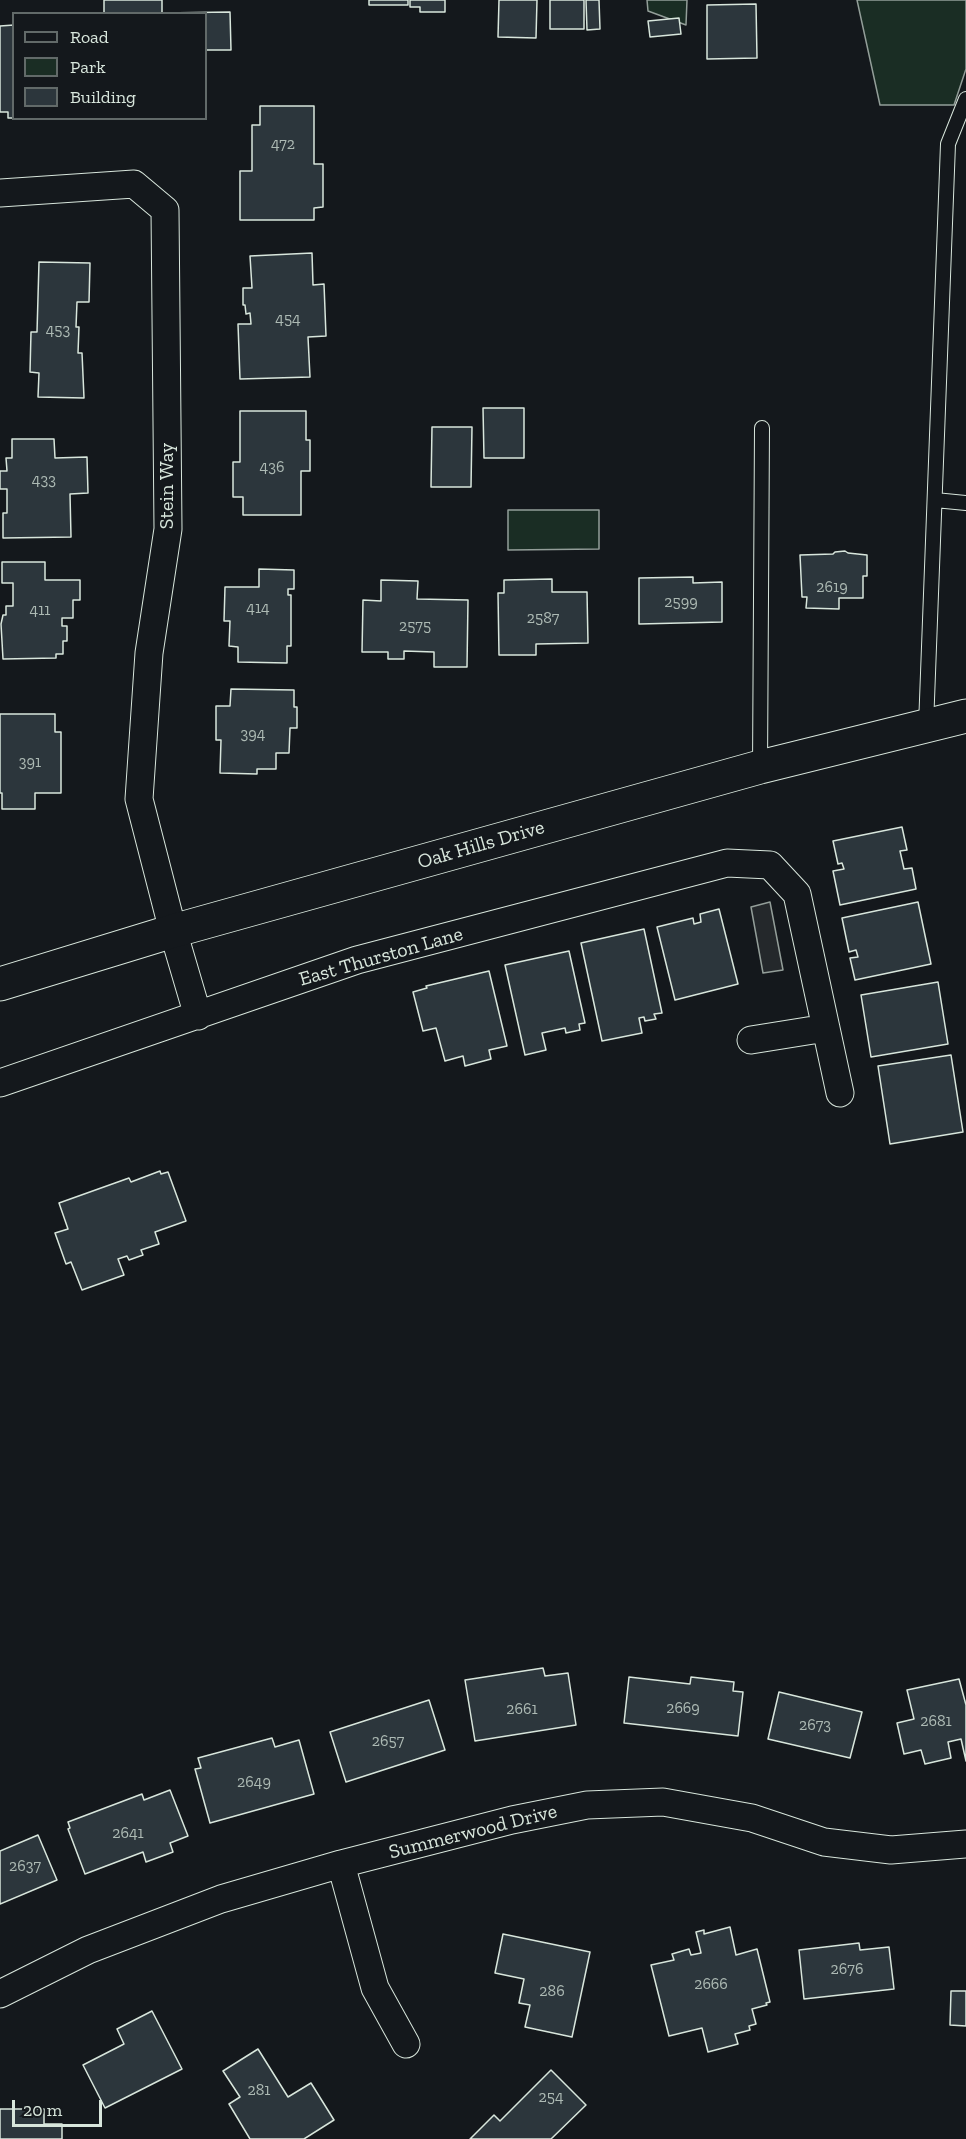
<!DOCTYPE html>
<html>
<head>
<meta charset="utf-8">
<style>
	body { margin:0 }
	#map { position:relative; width:966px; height:2139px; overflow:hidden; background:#14181c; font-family:"Zilla Slab",serif }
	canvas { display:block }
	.legend { position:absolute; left:12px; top:12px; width:195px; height:108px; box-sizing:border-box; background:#14181c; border:2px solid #626a69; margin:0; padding:8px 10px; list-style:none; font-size:18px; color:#d8e6dc }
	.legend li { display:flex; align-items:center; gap:12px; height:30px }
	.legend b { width:30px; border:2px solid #626a69 }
	.scale { position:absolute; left:12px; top:2100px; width:90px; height:27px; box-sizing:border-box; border:3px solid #d8e6dc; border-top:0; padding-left:8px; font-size:18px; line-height:21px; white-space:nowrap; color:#d8e6dc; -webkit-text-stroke:4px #14181c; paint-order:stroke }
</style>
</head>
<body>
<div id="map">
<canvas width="966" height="2139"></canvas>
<ul class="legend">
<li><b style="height:8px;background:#14181c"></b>Road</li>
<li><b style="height:16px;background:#1a2d24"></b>Park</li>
<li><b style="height:16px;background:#2c363c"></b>Building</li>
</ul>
<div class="scale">20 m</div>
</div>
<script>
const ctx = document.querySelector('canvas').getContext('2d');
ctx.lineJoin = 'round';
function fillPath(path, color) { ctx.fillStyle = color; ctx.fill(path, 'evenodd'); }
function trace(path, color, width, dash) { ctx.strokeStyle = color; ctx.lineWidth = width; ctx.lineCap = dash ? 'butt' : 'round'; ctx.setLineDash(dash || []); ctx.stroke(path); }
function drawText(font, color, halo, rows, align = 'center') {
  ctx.font = font + ' "Zilla Slab",serif'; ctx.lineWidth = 4.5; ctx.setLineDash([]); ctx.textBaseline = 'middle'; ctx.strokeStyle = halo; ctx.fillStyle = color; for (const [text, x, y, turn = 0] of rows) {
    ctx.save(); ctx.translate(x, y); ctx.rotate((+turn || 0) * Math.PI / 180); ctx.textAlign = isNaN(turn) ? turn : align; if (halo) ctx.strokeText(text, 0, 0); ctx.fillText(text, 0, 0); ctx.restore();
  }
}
const green = new Path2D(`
	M 647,0 L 687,0 L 686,25 L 648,11 Z
	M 857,0 L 966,0 L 966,69 L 954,105 L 880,105 Z
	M 508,510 L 599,510 L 599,549 L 508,550 Z`);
const parking = new Path2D(`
	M 770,902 L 783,970 L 763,973 L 751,907 Z`);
const building = new Path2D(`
	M 104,0 L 162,0 L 162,13 L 230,12 L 231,50 L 206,50 L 206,14 L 104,14 Z
	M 369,0 L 408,0 L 408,5 L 369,5 Z
	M 410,0 L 445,0 L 445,12 L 420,12 L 420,7 L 410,7 Z
	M 499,0 L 537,0 L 536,38 L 498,37 Z
	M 550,0 L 584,0 L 584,29 L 550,29 Z
	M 586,0 L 599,0 L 600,29 L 587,30 Z
	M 756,4 L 757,58 L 707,59 L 707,5 Z
	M 679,18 L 681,34 L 650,37 L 648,21 Z
	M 14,25 L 14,118 L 8,118 L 8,112 L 0,112 L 0,26 Z
	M 260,106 L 314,106 L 314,164 L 323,164 L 323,207 L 314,208 L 314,220 L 240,220 L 240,171 L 252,171 L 252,125 L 260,125 Z
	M 312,253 L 313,285 L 324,284 L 326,336 L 308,337 L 310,377 L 240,379 L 238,324 L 251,324 L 250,313 L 246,314 L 245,305 L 243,305 L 243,288 L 252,288 L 250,256 Z
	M 39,262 L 90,263 L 89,302 L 77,302 L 76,327 L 79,327 L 78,353 L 82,353 L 84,398 L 38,397 L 39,373 L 30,372 L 31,332 L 37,332 Z
	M 483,408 L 524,408 L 524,458 L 484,458 Z
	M 240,411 L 306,411 L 306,440 L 310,440 L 310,471 L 301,471 L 301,515 L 243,515 L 243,497 L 233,497 L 233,462 L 240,462 Z
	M 432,427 L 472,427 L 471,487 L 431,487 Z
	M 12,439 L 54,439 L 55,458 L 87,457 L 88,493 L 70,494 L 71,537 L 3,538 L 3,513 L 7,513 L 7,489 L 0,489 L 0,471 L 7,471 L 6,458 L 12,458 Z
	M 845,551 L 848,553 L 867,555 L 867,576 L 863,576 L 863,598 L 839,598 L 839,609 L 806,608 L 807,597 L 802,597 L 800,555 L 833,554 L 835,552 Z
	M 2,562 L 45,562 L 45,580 L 80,580 L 80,600 L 73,600 L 73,618 L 62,618 L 62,626 L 67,626 L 67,641 L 63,641 L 63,654 L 56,654 L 56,658 L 3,659 L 1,624 L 3,615 L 6,615 L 6,606 L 13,606 L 13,583 L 2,583 Z
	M 259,569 L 294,570 L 294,589 L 288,589 L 288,595 L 291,595 L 291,646 L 287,646 L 287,663 L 238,662 L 238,647 L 229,646 L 230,621 L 224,621 L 225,587 L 259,587 Z
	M 693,577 L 693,583 L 722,582 L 722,622 L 639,624 L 639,578 Z
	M 552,579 L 552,592 L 587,592 L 588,643 L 536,644 L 536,655 L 499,655 L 498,593 L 504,593 L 504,580 Z
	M 381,580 L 418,581 L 417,599 L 468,600 L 467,667 L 434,667 L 434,652 L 404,651 L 404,659 L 388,659 L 388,652 L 362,652 L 363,600 L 381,601 Z
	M 231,689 L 294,690 L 294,707 L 297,707 L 297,728 L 290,728 L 289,753 L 276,753 L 276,769 L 257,769 L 257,774 L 220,773 L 221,740 L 216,740 L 216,706 L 230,706 Z
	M 0,714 L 55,714 L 55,732 L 61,732 L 61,793 L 35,793 L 35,809 L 2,809 L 2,793 L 0,793 Z
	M 902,827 L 907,850 L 900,851 L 904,869 L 912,868 L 916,889 L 840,905 L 833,871 L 844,869 L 842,863 L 838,864 L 833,841 Z
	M 918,902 L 931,964 L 855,980 L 850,958 L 858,957 L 856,950 L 849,952 L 842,918 Z
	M 719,909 L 738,984 L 675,1000 L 657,927 L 693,918 L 694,924 L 701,922 L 700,914 Z
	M 644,929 L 662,1013 L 654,1014 L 656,1019 L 645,1021 L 644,1017 L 639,1018 L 642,1033 L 602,1041 L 581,943 Z
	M 569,951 L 585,1023 L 579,1024 L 580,1030 L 566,1033 L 565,1028 L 542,1033 L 546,1050 L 525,1055 L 505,965 Z
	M 489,971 L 507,1046 L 489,1050 L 491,1059 L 465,1066 L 463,1056 L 445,1061 L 436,1028 L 423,1031 L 413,992 L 427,988 L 426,986 Z
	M 938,982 L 948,1044 L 871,1057 L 861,995 Z
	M 951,1055 L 963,1132 L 890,1144 L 878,1066 Z
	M 160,1171 L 161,1174 L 168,1172 L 186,1221 L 155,1232 L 159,1244 L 141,1250 L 143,1255 L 129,1260 L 127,1256 L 118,1259 L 124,1275 L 82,1290 L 71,1262 L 66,1264 L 55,1233 L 68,1229 L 59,1203 L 129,1178 L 131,1182 Z
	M 543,1668 L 545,1676 L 568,1673 L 576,1725 L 475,1741 L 465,1680 Z
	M 629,1677 L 690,1684 L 691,1677 L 734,1682 L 733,1691 L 743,1692 L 738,1736 L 624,1723 Z
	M 959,1679 L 966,1705 L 966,1761 L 961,1739 L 948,1742 L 951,1758 L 925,1764 L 921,1750 L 904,1754 L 897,1723 L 914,1719 L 907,1690 Z
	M 779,1692 L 862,1712 L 850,1758 L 768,1739 Z
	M 429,1700 L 445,1750 L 346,1782 L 330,1732 Z
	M 272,1738 L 275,1747 L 299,1740 L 314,1794 L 210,1823 L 195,1769 L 201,1768 L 198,1758 Z
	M 170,1790 L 188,1836 L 170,1843 L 173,1852 L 146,1862 L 143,1852 L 85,1874 L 68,1829 L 70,1828 L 68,1822 L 142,1794 L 144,1800 Z
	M 38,1835 L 57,1880 L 0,1904 L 0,1851 Z
	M 730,1927 L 736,1955 L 757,1949 L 770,2002 L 766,2003 L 767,2005 L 752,2009 L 756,2024 L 749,2026 L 750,2030 L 735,2034 L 738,2044 L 708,2052 L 702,2028 L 669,2036 L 651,1965 L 674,1960 L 672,1954 L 689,1949 L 691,1955 L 701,1953 L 696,1932 L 704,1930 L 704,1934 Z
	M 503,1934 L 590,1952 L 572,2037 L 525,2027 L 530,2005 L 519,2003 L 524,1979 L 495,1973 Z
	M 859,1943 L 860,1950 L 889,1947 L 894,1989 L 804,1999 L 799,1950 Z
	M 951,1991 L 966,1991 L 966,2026 L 950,2025 Z
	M 152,2011 L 182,2069 L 105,2108 L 83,2065 L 124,2044 L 117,2029 Z
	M 258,2049 L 288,2097 L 311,2083 L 334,2120 L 304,2139 L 250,2139 L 229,2104 L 240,2097 L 223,2071 Z
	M 551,2070 L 586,2105 L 551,2139 L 470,2139 L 494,2115 L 500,2121 Z
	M 0,2109 L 44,2109 L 44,2124 L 62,2124 L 62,2139 L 0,2139 Z`);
const service = new Path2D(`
	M 935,500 L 966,503
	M 926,726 L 948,144 L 966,99
	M 760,767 L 762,428`);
const minor = new Path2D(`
	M 0,193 L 134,184 L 165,210 L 168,529 L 149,653 L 139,799 L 173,931 L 198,1016
	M 751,1040 L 826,1028
	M 0,1083 L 357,960 L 727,863 L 770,865 L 797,894 L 840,1093
	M 341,1864 L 375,1988 L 406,2044
	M 0,1994 L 88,1950 L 221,1899 L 341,1864 L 512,1820 L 587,1805 L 663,1802 L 752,1818 L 824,1842 L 891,1850 L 966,1844`);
const secondary = new Path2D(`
	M 0,984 L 173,931 L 760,767 L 966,716`);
const numberNames = [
	["472",283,144],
	["454",288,319],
	["453",58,330],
	["436",272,467],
	["433",44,480],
	["2619",832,587],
	["2599",681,602],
	["414",258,608],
	["411",40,610],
	["2587",543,618],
	["2575",415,626],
	["394",253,734],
	["391",30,762],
	["2669",683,1708],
	["2661",522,1709],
	["2681",936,1721],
	["2673",815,1725],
	["2657",388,1741],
	["2649",254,1782],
	["2641",128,1833],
	["2637",25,1866],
	["2676",847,1969],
	["2666",711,1984],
	["286",552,1991],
	["281",259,2090],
	["254",551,2097]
];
const streetNames = [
	["Stein Way",167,486,-90],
	["Oak Hills Drive",481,845,-16],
	["East Thurston Lane",381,957,-16],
	["Summerwood Drive",473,1832,-14]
];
fillPath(green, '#1a2d24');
trace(green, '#939e99', 1.5);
fillPath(parking, '#24282b');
trace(parking, '#939e99', 1.5);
fillPath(building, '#2c363c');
trace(building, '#d8e6dc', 1.5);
trace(service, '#d8e6dc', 16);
trace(minor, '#d8e6dc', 29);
trace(secondary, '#d8e6dc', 35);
trace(service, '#14181c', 14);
trace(minor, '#14181c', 27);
trace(secondary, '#14181c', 33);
drawText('16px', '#adbab4', null, numberNames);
drawText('20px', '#d8e6dc', '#14181c', streetNames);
</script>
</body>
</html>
